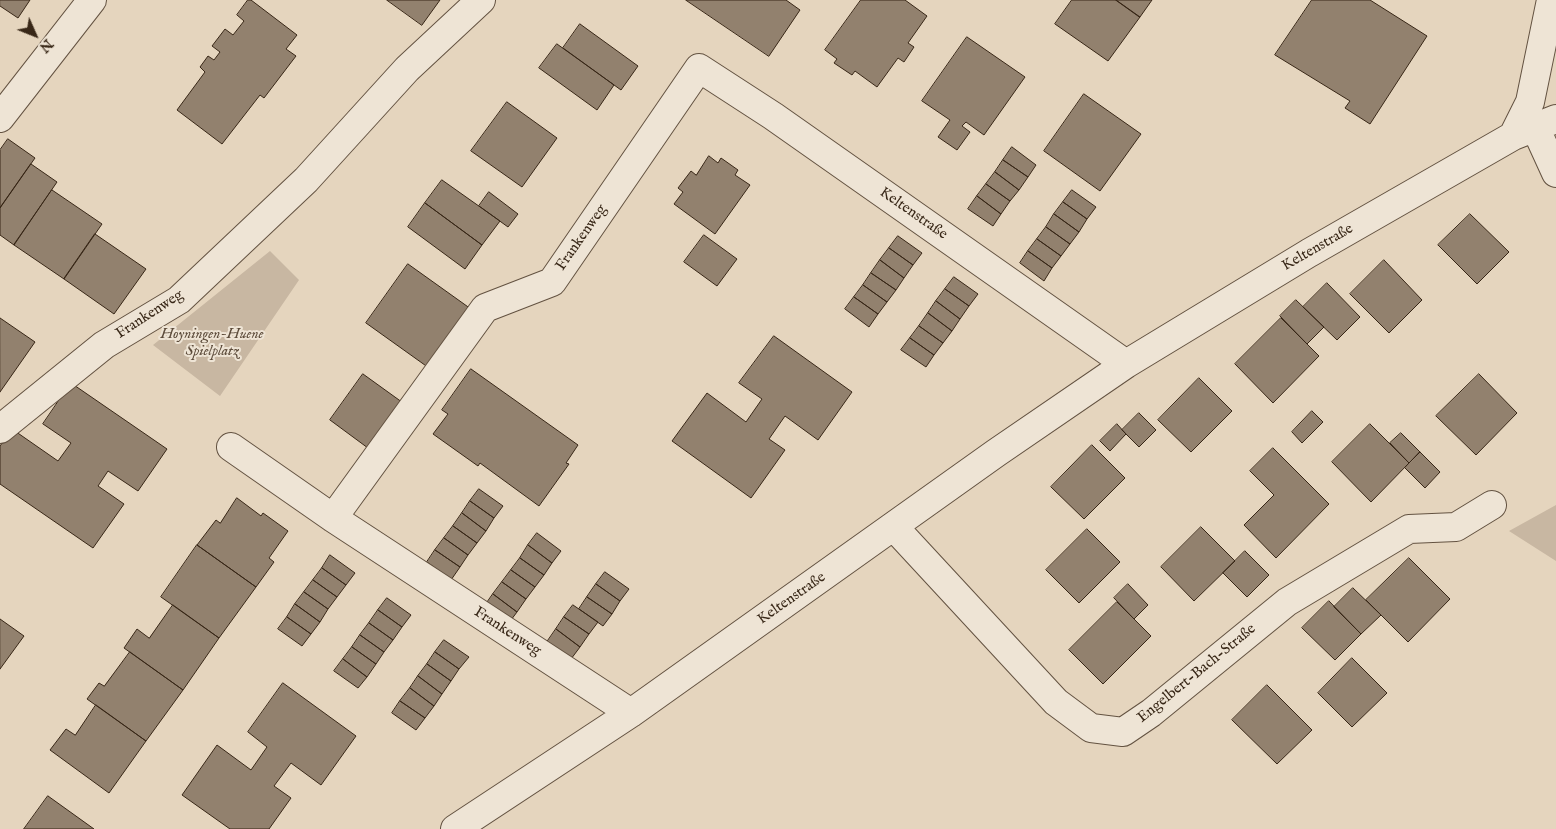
<!DOCTYPE html>
<html>
<head>
<meta charset="utf-8">
<style>
	body { margin:0 }
	#map { position:relative; width:1556px; height:829px; overflow:hidden; background:#e5d5be; font-family:"IM FELL English",serif }
	canvas { display:block }
	.north { position:absolute; left:10px; top:10px; width:50px; height:50px; -webkit-text-stroke:4px #eee4d5; paint-order:stroke; rotate:134deg; font-size:14px; font-weight:700; line-height:20px; text-align:center; color:#382717 }
	.north::after { content:''; display:block; margin:auto; width:18px; height:22px; background:#382717; clip-path:polygon(50% 0,100% 100%,50% 72%,0 100%) }
</style>
</head>
<body>
<div id="map">
<canvas width="1556" height="829"></canvas>
<div class="north">N</div>
</div>
<script>
const ctx = document.querySelector('canvas').getContext('2d');
ctx.lineJoin = 'round';
function fillPath(path, color) { ctx.fillStyle = color; ctx.fill(path, 'evenodd'); }
function trace(path, color, width, dash) { ctx.strokeStyle = color; ctx.lineWidth = width; ctx.lineCap = dash ? 'butt' : 'round'; ctx.setLineDash(dash || []); ctx.stroke(path); }
function drawText(font, color, halo, rows, align = 'center') {
  ctx.font = font + ' "IM FELL English",serif'; ctx.lineWidth = 4; ctx.setLineDash([]); ctx.textBaseline = 'middle'; ctx.strokeStyle = halo; ctx.fillStyle = color; for (const [text, x, y, turn = 0] of rows) {
    ctx.save(); ctx.translate(x, y); ctx.rotate((+turn || 0) * Math.PI / 180); ctx.textAlign = isNaN(turn) ? turn : align; if (halo) ctx.strokeText(text, 0, 0); ctx.fillText(text, 0, 0); ctx.restore();
  }
}
const green = new Path2D(`
	M 270,251 L 299,280 L 220,396 L 153,345 Z
	M 1556,505 L 1556,561 L 1509,531 Z`);
const building = new Path2D(`
	M 0,0 L 30,0 L 18,18 L 0,6 Z
	M 248,0 L 251,0 L 297,35 L 286,49 L 296,56 L 264,98 L 260,95 L 222,144 L 177,110 L 205,72 L 200,67 L 208,56 L 214,60 L 220,52 L 212,46 L 225,29 L 233,35 L 244,21 L 237,15 Z
	M 387,0 L 440,0 L 422,25 Z
	M 686,0 L 786,0 L 800,10 L 769,56 Z
	M 861,0 L 905,0 L 927,16 L 908,43 L 914,47 L 904,62 L 898,58 L 877,87 L 855,71 L 852,75 L 834,63 L 837,59 L 825,50 Z
	M 1072,0 L 1116,0 L 1140,17 L 1108,61 L 1055,24 Z
	M 1116,0 L 1152,0 L 1140,17 Z
	M 1312,0 L 1370,0 L 1427,36 L 1370,124 L 1345,108 L 1350,101 L 1275,55 Z
	M 580,24 L 638,66 L 621,90 L 563,48 Z
	M 967,37 L 1025,77 L 984,135 L 966,122 L 962,126 L 970,132 L 957,150 L 938,137 L 950,120 L 922,101 Z
	M 557,44 L 614,85 L 597,110 L 539,68 Z
	M 1084,94 L 1141,134 L 1100,191 L 1044,151 Z
	M 507,102 L 557,138 L 522,187 L 471,151 Z
	M 8,139 L 35,158 L 0,208 L 0,150 Z
	M 1012,147 L 1036,165 L 1028,177 L 1003,160 Z
	M 709,156 L 718,163 L 721,158 L 738,170 L 735,175 L 750,185 L 715,234 L 674,204 L 683,192 L 678,188 L 691,171 L 696,175 Z
	M 1003,160 L 1028,177 L 1019,190 L 995,172 Z
	M 31,164 L 57,182 L 14,245 L 0,235 L 0,208 Z
	M 995,172 L 1019,190 L 1010,201 L 986,184 Z
	M 442,180 L 500,221 L 482,245 L 425,203 Z
	M 986,184 L 1010,201 L 1001,214 L 977,196 Z
	M 52,190 L 102,224 L 64,279 L 14,245 Z
	M 1072,190 L 1096,207 L 1087,219 L 1063,202 Z
	M 489,192 L 518,214 L 508,227 L 479,206 Z
	M 977,196 L 1001,214 L 993,226 L 968,209 Z
	M 1063,202 L 1087,219 L 1079,232 L 1054,214 Z
	M 425,203 L 482,245 L 465,269 L 408,227 Z
	M 1054,214 L 1079,232 L 1070,244 L 1046,227 Z
	M 1470,214 L 1509,252 L 1477,284 L 1438,245 Z
	M 1046,227 L 1070,244 L 1061,256 L 1037,239 Z
	M 95,234 L 146,269 L 114,314 L 64,279 Z
	M 704,235 L 737,259 L 717,286 L 684,262 Z
	M 898,236 L 922,253 L 913,265 L 889,248 Z
	M 1037,239 L 1061,256 L 1052,268 L 1028,251 Z
	M 889,248 L 913,265 L 904,278 L 880,260 Z
	M 1028,251 L 1052,268 L 1044,281 L 1020,263 Z
	M 880,260 L 904,278 L 896,290 L 871,273 Z
	M 1384,260 L 1422,300 L 1389,333 L 1350,294 Z
	M 408,264 L 471,309 L 429,368 L 366,323 Z
	M 871,273 L 896,290 L 887,302 L 863,285 Z
	M 954,277 L 978,294 L 969,306 L 945,289 Z
	M 1327,283 L 1360,317 L 1337,340 L 1303,307 Z
	M 863,285 L 887,302 L 878,314 L 854,297 Z
	M 945,289 L 969,306 L 960,319 L 936,301 Z
	M 854,297 L 878,314 L 869,327 L 845,309 Z
	M 1296,300 L 1324,327 L 1307,344 L 1280,316 Z
	M 936,301 L 960,319 L 952,331 L 928,313 Z
	M 928,313 L 952,331 L 943,343 L 919,326 Z
	M 0,318 L 35,342 L 0,392 Z
	M 1281,318 L 1319,356 L 1273,403 L 1235,364 Z
	M 919,326 L 943,343 L 934,355 L 910,338 Z
	M 774,336 L 852,392 L 818,440 L 785,416 L 769,439 L 785,450 L 751,498 L 672,441 L 707,393 L 746,422 L 762,399 L 739,383 Z
	M 910,338 L 934,355 L 926,367 L 901,350 Z
	M 471,369 L 578,445 L 566,463 L 569,464 L 539,506 L 480,463 L 478,466 L 433,434 L 448,414 L 442,410 Z
	M 363,374 L 406,405 L 372,451 L 330,420 Z
	M 1479,374 L 1517,413 L 1476,455 L 1436,416 Z
	M 1199,378 L 1232,411 L 1191,452 L 1158,420 Z
	M 71,383 L 167,449 L 138,491 L 108,471 L 98,486 L 124,504 L 93,548 L 0,484 L 0,446 L 12,429 L 58,461 L 71,443 L 43,424 Z
	M 1312,411 L 1323,422 L 1302,443 L 1292,432 Z
	M 1139,413 L 1156,430 L 1139,447 L 1122,430 Z
	M 1117,424 L 1126,434 L 1110,451 L 1100,441 Z
	M 1370,424 L 1409,463 L 1371,502 L 1332,462 Z
	M 1401,433 L 1420,452 L 1409,463 L 1390,443 Z
	M 1092,445 L 1125,478 L 1084,519 L 1051,487 Z
	M 1273,448 L 1329,504 L 1276,558 L 1244,525 L 1274,495 L 1250,471 Z
	M 1420,452 L 1440,472 L 1425,488 L 1405,468 Z
	M 479,489 L 503,506 L 494,518 L 470,501 Z
	M 237,498 L 261,516 L 263,513 L 288,531 L 269,558 L 274,562 L 256,587 L 197,545 L 216,520 L 220,523 Z
	M 470,501 L 494,518 L 486,531 L 462,513 Z
	M 462,513 L 486,531 L 477,543 L 453,526 Z
	M 453,526 L 477,543 L 468,555 L 444,538 Z
	M 1201,527 L 1235,561 L 1194,601 L 1161,567 Z
	M 1087,529 L 1120,562 L 1079,603 L 1046,570 Z
	M 537,533 L 561,551 L 552,563 L 528,545 Z
	M 444,538 L 468,555 L 460,567 L 435,550 Z
	M 197,545 L 256,587 L 219,638 L 161,597 Z
	M 528,545 L 552,563 L 544,575 L 520,558 Z
	M 435,550 L 460,567 L 451,580 L 427,562 Z
	M 1245,551 L 1269,575 L 1247,597 L 1223,573 Z
	M 330,555 L 355,573 L 346,585 L 322,568 Z
	M 520,558 L 544,575 L 535,587 L 511,570 Z
	M 1409,558 L 1450,599 L 1408,642 L 1366,600 Z
	M 322,568 L 346,585 L 337,597 L 313,580 Z
	M 511,570 L 535,587 L 526,599 L 502,582 Z
	M 605,572 L 629,589 L 620,601 L 596,584 Z
	M 313,580 L 337,597 L 328,609 L 304,592 Z
	M 502,582 L 526,599 L 517,612 L 493,594 Z
	M 596,584 L 620,601 L 612,614 L 587,597 Z
	M 1128,584 L 1148,605 L 1134,619 L 1114,598 Z
	M 1353,588 L 1381,615 L 1361,634 L 1334,607 Z
	M 304,592 L 328,609 L 320,622 L 295,604 Z
	M 493,594 L 517,612 L 508,624 L 484,607 Z
	M 587,597 L 612,614 L 603,626 L 579,609 Z
	M 387,598 L 411,615 L 402,627 L 378,610 Z
	M 1329,601 L 1361,634 L 1335,660 L 1302,628 Z
	M 1117,602 L 1151,636 L 1103,684 L 1069,650 Z
	M 295,604 L 320,622 L 311,634 L 287,617 Z
	M 173,605 L 219,638 L 183,690 L 124,648 L 137,629 L 149,638 Z
	M 573,605 L 598,622 L 589,634 L 564,617 Z
	M 378,610 L 402,627 L 393,640 L 369,623 Z
	M 287,617 L 311,634 L 302,646 L 278,629 Z
	M 564,617 L 589,634 L 580,647 L 556,629 Z
	M 0,619 L 24,636 L 0,669 Z
	M 369,623 L 393,640 L 384,652 L 360,635 Z
	M 556,629 L 580,647 L 571,659 L 547,642 Z
	M 360,635 L 384,652 L 376,664 L 352,647 Z
	M 444,640 L 469,657 L 459,669 L 435,652 Z
	M 352,647 L 376,664 L 367,677 L 343,659 Z
	M 130,652 L 183,690 L 146,741 L 87,699 L 99,683 L 104,686 Z
	M 435,652 L 459,669 L 451,681 L 427,664 Z
	M 1352,658 L 1387,693 L 1352,727 L 1318,693 Z
	M 343,659 L 367,677 L 358,688 L 334,671 Z
	M 427,664 L 451,681 L 442,694 L 418,676 Z
	M 418,676 L 442,694 L 434,706 L 410,688 Z
	M 283,683 L 356,736 L 321,785 L 291,763 L 274,786 L 291,798 L 269,829 L 230,829 L 182,795 L 217,745 L 251,770 L 267,747 L 248,732 Z
	M 1267,685 L 1312,730 L 1277,764 L 1232,720 Z
	M 410,688 L 434,706 L 425,718 L 400,701 Z
	M 400,701 L 425,718 L 416,730 L 392,713 Z
	M 96,705 L 146,741 L 109,793 L 50,750 L 66,729 L 75,735 Z
	M 48,796 L 94,829 L 24,829 Z`);
const minor = new Path2D(`
	M 0,118 L 92,0
	M 1535,127 L 1556,173
	M 1513,136 L 1530,102 L 1551,0
	M 0,429 L 104,345 L 179,300 L 306,180 L 407,69 L 481,0
	M 231,447 L 333,518 L 631,713
	M 333,518 L 485,308 L 552,282 L 699,68 L 773,116 L 1126,364
	M 894,527 L 1056,702 L 1091,728 L 1123,732 L 1151,713 L 1287,602 L 1409,529 L 1456,527 L 1492,505
	M 455,829 L 631,713 L 996,453 L 1126,364 L 1309,253 L 1513,136 L 1556,119`);
const streetNames = [
	["Keltenstraße",913,214,35],
	["Frankenweg",582,238,-55],
	["Keltenstraße",1318,248,-30],
	["Frankenweg",150,315,-33],
	["Keltenstraße",792,599,-35],
	["Frankenweg",507,632,33],
	["Engelbert-Bach-Straße",1197,674,-39]
];
const parkNames = [
	["Hoyningen-Huene",212,335],
	["Spielplatz",212,352]
];
fillPath(green, '#c8b7a2');
fillPath(building, '#92816e');
trace(building, '#382717', 1);
trace(minor, '#635241', 30);
trace(minor, '#eee4d5', 28);
drawText('15px', '#382717', '#eee4d5', streetNames);
drawText('italic 15px', '#5c4b3a', '#eee4d5', parkNames);
</script>
</body>
</html>
